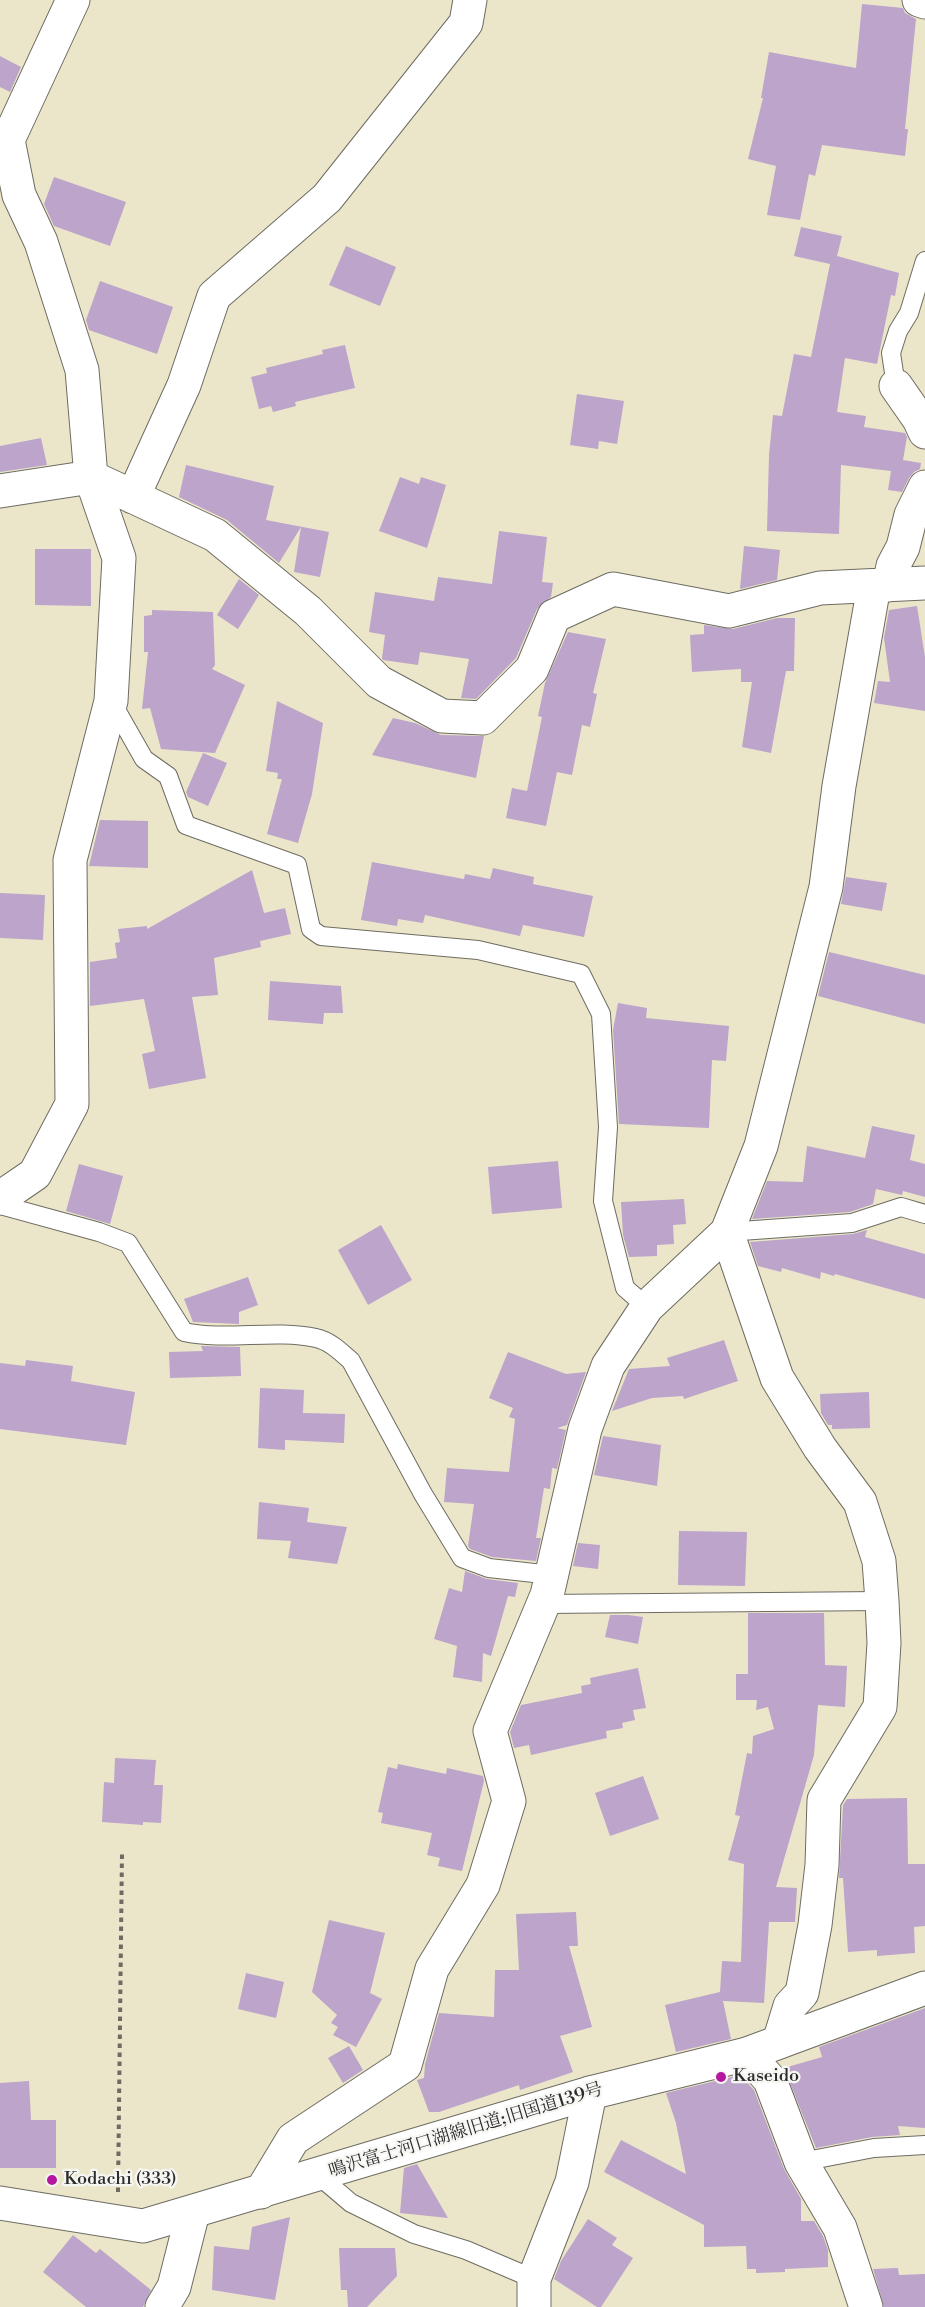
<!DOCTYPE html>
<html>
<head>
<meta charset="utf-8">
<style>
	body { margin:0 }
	canvas { display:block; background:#ebe6c9 }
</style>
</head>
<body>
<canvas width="925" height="2307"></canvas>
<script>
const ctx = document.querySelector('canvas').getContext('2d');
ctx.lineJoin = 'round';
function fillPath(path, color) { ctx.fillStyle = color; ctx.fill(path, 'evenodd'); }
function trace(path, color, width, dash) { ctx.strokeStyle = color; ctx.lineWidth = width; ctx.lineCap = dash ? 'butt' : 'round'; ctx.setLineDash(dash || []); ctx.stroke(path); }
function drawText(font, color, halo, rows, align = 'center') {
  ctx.font = font + ' "Libre Bodoni","Noto Serif JP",serif'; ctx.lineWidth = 4.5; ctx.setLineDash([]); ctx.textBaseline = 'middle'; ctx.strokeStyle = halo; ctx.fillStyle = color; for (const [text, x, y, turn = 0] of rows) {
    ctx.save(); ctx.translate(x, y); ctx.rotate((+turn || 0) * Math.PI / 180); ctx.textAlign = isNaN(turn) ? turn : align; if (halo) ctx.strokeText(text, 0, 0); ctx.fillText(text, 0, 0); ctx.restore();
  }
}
const building = new Path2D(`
	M 862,4 L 903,8 L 905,13 L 916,19 L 905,129 L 908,129 L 905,156 L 822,145 L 815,176 L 809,174 L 800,220 L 767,215 L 776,166 L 748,159 L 763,98 L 761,98 L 769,52 L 856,68 Z
	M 0,56 L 21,67 L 10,92 L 0,87 Z
	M 54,177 L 126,202 L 110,246 L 54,226 L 44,204 Z
	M 801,227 L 842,236 L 837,256 L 899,273 L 895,296 L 891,295 L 877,364 L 845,358 L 837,412 L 866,416 L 864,427 L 905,433 L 907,437 L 903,460 L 921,463 L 920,469 L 914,472 L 909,478 L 902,492 L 888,490 L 891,471 L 841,465 L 839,534 L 767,531 L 769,455 L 773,415 L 782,416 L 794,354 L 811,357 L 830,264 L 794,256 Z
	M 346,246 L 396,267 L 380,306 L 329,285 Z
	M 100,281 L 173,307 L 157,354 L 89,330 L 86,320 Z
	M 345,345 L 355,388 L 295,402 L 296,406 L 273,412 L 271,406 L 259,409 L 251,377 L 267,373 L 266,368 L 323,354 L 322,350 Z
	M 577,394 L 624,401 L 617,444 L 599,441 L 598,449 L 570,445 Z
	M 41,438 L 47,465 L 0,472 L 0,446 Z
	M 186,465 L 274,486 L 266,520 L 329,532 L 320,577 L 294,572 L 301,527 L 279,563 L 227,520 L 179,497 Z
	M 400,477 L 419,484 L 421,477 L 446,485 L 427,548 L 379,531 Z
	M 499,531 L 547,537 L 542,582 L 553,583 L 551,597 L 537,609 L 516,658 L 476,699 L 461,698 L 469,659 L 420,652 L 418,665 L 383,660 L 382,658 L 385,635 L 369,632 L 375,592 L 434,601 L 438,577 L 492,584 Z
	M 744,546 L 780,550 L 777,580 L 740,589 Z
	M 35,549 L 91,549 L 91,606 L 35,605 Z
	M 239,579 L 259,595 L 238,629 L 217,615 Z
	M 917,606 L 925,657 L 925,711 L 874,703 L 878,681 L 890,682 L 884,638 L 889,610 Z
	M 152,610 L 213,612 L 215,665 L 212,669 L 245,685 L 215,753 L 161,749 L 150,708 L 142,709 L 148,652 L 144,652 L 144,616 L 152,615 Z
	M 777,618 L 795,618 L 794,671 L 786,671 L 771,753 L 742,747 L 752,682 L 741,682 L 741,669 L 692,672 L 690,635 L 704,634 L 704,625 L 733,629 Z
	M 568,632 L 606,639 L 593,693 L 597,694 L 590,727 L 582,725 L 572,775 L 557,772 L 546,826 L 506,818 L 512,788 L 527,791 L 542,717 L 538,716 L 545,683 Z
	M 277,701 L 323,723 L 312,794 L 298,843 L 267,834 L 282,779 L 277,779 L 278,773 L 266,771 Z
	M 393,718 L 415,723 L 441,735 L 484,736 L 476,778 L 372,755 Z
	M 203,753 L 227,763 L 208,806 L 188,797 L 186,792 Z
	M 100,820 L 148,821 L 148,868 L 89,866 Z
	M 372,862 L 464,879 L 465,874 L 490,879 L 493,868 L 534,877 L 533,884 L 593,896 L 584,937 L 523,925 L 520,936 L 425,915 L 423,923 L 398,919 L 397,926 L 361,920 Z
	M 252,870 L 264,913 L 285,908 L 291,934 L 260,941 L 261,947 L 214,958 L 218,995 L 192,997 L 206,1078 L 149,1089 L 142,1054 L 155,1051 L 144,999 L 90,1006 L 90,962 L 117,958 L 115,943 L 120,942 L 118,929 L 147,926 L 147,929 Z
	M 846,877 L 887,883 L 882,911 L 841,904 Z
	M 0,893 L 45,895 L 43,940 L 0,938 Z
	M 829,952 L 925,975 L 925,1024 L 818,996 Z
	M 270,981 L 341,986 L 343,1013 L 324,1013 L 323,1024 L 268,1020 Z
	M 618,1003 L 647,1008 L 646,1018 L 729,1026 L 726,1061 L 712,1060 L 709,1128 L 619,1124 L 613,1030 Z
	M 872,1126 L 915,1135 L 910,1160 L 925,1164 L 925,1197 L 903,1191 L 902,1195 L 876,1189 L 873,1204 L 850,1212 L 752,1219 L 767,1181 L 803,1182 L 807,1146 L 865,1158 Z
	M 558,1161 L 562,1208 L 492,1214 L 488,1167 Z
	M 79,1164 L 123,1176 L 110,1224 L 66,1211 Z
	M 684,1199 L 686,1224 L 673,1225 L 674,1244 L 657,1245 L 657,1256 L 629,1257 L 623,1235 L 621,1202 Z
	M 381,1225 L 412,1280 L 368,1305 L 338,1250 Z
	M 867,1230 L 865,1237 L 925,1254 L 925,1299 L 835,1274 L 834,1276 L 821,1272 L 820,1279 L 782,1268 L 781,1272 L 758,1266 L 750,1242 L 853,1234 Z
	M 248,1277 L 258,1305 L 239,1312 L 239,1324 L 193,1322 L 184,1299 Z
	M 724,1340 L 738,1381 L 684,1399 L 683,1396 L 652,1398 L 612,1411 L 629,1369 L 670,1366 L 667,1358 Z
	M 201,1346 L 240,1347 L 241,1376 L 170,1378 L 169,1352 L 203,1351 Z
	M 508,1352 L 566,1374 L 586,1372 L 567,1425 L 557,1428 L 566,1430 L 557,1469 L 552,1468 L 550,1489 L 544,1488 L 536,1538 L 541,1538 L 536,1561 L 492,1557 L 470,1549 L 468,1546 L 474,1504 L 444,1502 L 447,1468 L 509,1472 L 515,1419 L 509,1417 L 513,1408 L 489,1398 Z
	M 26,1360 L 73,1366 L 71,1381 L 135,1392 L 126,1445 L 0,1429 L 0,1363 L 25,1366 Z
	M 260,1388 L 304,1390 L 303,1413 L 345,1414 L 344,1443 L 285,1440 L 285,1450 L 258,1448 Z
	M 869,1392 L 870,1428 L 832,1429 L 832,1425 L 828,1425 L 821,1413 L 820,1394 Z
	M 603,1436 L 661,1445 L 657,1486 L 594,1475 Z
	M 259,1502 L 309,1508 L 307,1522 L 347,1527 L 337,1564 L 288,1558 L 291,1541 L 257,1539 Z
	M 679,1531 L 747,1532 L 745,1586 L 678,1585 Z
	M 578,1543 L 600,1545 L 598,1569 L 573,1566 Z
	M 465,1571 L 487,1579 L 518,1583 L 515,1597 L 508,1596 L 491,1656 L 483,1653 L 482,1682 L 453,1677 L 457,1646 L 434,1639 L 449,1588 L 462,1592 Z
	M 748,1613 L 824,1613 L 825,1665 L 847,1666 L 845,1707 L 818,1705 L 814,1755 L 776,1887 L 797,1888 L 795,1922 L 769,1922 L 764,2003 L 723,2001 L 731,2039 L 676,2052 L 665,2005 L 720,1992 L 722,1961 L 741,1962 L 744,1864 L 728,1860 L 740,1816 L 735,1815 L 747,1753 L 752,1754 L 753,1736 L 774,1729 L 768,1707 L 756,1710 L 757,1700 L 736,1700 L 736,1674 L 748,1674 Z
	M 610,1615 L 628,1615 L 643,1617 L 638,1644 L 605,1637 Z
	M 638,1668 L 646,1708 L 633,1710 L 635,1720 L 622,1723 L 623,1728 L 606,1731 L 607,1738 L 531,1755 L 529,1745 L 514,1748 L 510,1732 L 521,1705 L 582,1693 L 581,1686 L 591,1684 L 590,1678 Z
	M 115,1758 L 156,1760 L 154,1785 L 163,1785 L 161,1823 L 143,1822 L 143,1825 L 102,1822 L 104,1782 L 114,1783 Z
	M 398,1764 L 446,1774 L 447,1768 L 483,1776 L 484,1781 L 462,1871 L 438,1866 L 440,1858 L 427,1855 L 432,1833 L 381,1823 L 383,1813 L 378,1812 L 388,1767 L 397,1769 Z
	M 643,1776 L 659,1819 L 610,1836 L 595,1793 Z
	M 907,1798 L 908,1864 L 925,1864 L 925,1926 L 914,1927 L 915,1953 L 877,1956 L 877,1950 L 848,1952 L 843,1878 L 839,1878 L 843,1805 L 847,1799 Z
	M 576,1912 L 578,1946 L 569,1946 L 592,2027 L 560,2036 L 573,2072 L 520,2090 L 519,2085 L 439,2112 L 429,2112 L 417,2080 L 424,2078 L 425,2064 L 439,2013 L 494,2017 L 495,1970 L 519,1970 L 516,1914 Z
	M 329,1920 L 385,1933 L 370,1993 L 382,1999 L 356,2047 L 333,2035 L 338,2027 L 331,2023 L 337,2015 L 312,1992 Z
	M 246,1973 L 284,1982 L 276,2018 L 238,2009 Z
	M 925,2008 L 925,2128 L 898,2126 L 900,2135 L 872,2137 L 816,2148 L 784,2068 L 822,2057 L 819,2047 Z
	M 349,2046 L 363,2070 L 343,2083 L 328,2058 Z
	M 740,2075 L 754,2090 L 784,2169 L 801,2199 L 801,2221 L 814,2221 L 823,2236 L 828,2250 L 828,2267 L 785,2269 L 785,2272 L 756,2273 L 756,2269 L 747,2269 L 746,2246 L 704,2247 L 704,2225 L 604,2172 L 621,2140 L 686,2174 L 676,2123 L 666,2093 Z
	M 29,2081 L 31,2120 L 56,2120 L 56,2168 L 0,2168 L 0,2083 Z
	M 417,2164 L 448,2218 L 400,2213 L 404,2168 Z
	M 290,2217 L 275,2300 L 212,2290 L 214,2246 L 249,2250 L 252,2227 Z
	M 588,2219 L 617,2238 L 612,2245 L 633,2258 L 601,2307 L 597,2307 L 554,2279 L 561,2261 Z
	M 73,2235 L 96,2253 L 100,2249 L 151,2290 L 143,2307 L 86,2307 L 43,2272 Z
	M 339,2248 L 395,2248 L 397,2276 L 367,2307 L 348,2307 L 347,2290 L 341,2290 Z
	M 898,2268 L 899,2275 L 925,2274 L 925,2307 L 884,2307 L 873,2269 Z`);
const path = new Path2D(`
	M 118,2192 L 122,1853`);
const service = new Path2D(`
	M 896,386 L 891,353 L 898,331 L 909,313 L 925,261
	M 111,701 L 144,759 L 168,776 L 186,825 L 297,865 L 311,929 L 321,936 L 478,950 L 581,974 L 601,1014 L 608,1127 L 603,1201 L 625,1288 L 647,1307
	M 0,1205 L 99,1232 L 128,1243 L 184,1332 C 226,1341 274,1329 316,1338 C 330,1341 341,1352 351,1361 L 423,1494 L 462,1558 L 489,1568 L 552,1575
	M 727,1232 L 852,1223 L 901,1207 L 925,1214
	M 544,1604 L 882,1601
	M 801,2162 L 874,2148 L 925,2145
	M 318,2175 L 351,2203 L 414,2234 L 466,2250 L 534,2279`);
const minor = new Path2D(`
	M 919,0 L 925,2
	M 896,386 L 919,419 L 925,432
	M 0,491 L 91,477 L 215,535 L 308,611 L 379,682 L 442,716 L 483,718 L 532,669 L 554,616 L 613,589 L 729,611 L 820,588 L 925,583
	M 133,497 L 184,385 L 214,296 L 327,198 L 466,23 L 470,0
	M 889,585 L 893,566 L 903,547 L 911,515 L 925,487
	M 0,1198 L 35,1174 L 72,1104 L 70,860 L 111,701 L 119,558 L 91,477 L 82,370 L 41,242 L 19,195 L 8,140 L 73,0
	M 779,2042 L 790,2006 L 802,1993 L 815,1925 L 822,1865 L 824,1800 L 880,1707 L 884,1643 L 882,1601 L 879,1561 L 860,1502 L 820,1448 L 777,1378 L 727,1232 L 761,1146 L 826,887 L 839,786 L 874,586
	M 747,2054 L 770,2080 L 801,2162 L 840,2228 L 866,2307
	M 261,2192 L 293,2139 L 405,2065 L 432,1969 L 483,1885 L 509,1801 L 490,1731 L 547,1595 L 585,1429 L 608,1366 L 647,1307 L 727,1232
	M 162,2307 L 174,2287 L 193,2212
	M 534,2307 L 534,2279 L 572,2182 L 590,2093`);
const tertiary = new Path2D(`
	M 0,2203 L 143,2226 L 590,2093 L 747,2054 L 925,1988`);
const markers = [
	[721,2077,6,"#b5179e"],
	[52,2180,6,"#b5179e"]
];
const poiNames = [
	["Kaseido",733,2077],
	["Kodachi (333)",64,2180]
];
const streetNames = [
	["鳴沢富士河口湖線旧道;旧国道139号",466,2131,-17]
];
fillPath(building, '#bca4cb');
trace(service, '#6e6c62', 20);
trace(minor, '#6e6c62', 35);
trace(tertiary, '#6e6c62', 35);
trace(path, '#6e6c62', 4, [4.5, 4.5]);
trace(service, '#fff', 18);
trace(minor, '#fff', 33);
trace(tertiary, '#fff', 33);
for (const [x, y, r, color] of markers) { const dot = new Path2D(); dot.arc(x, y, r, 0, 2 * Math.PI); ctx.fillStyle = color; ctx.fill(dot); trace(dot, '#f6f6f2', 2); }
drawText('18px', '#2b2b2b', '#f6f6f2', poiNames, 'left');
drawText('18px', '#2b2b2b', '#f6f6f2', streetNames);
</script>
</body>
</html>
